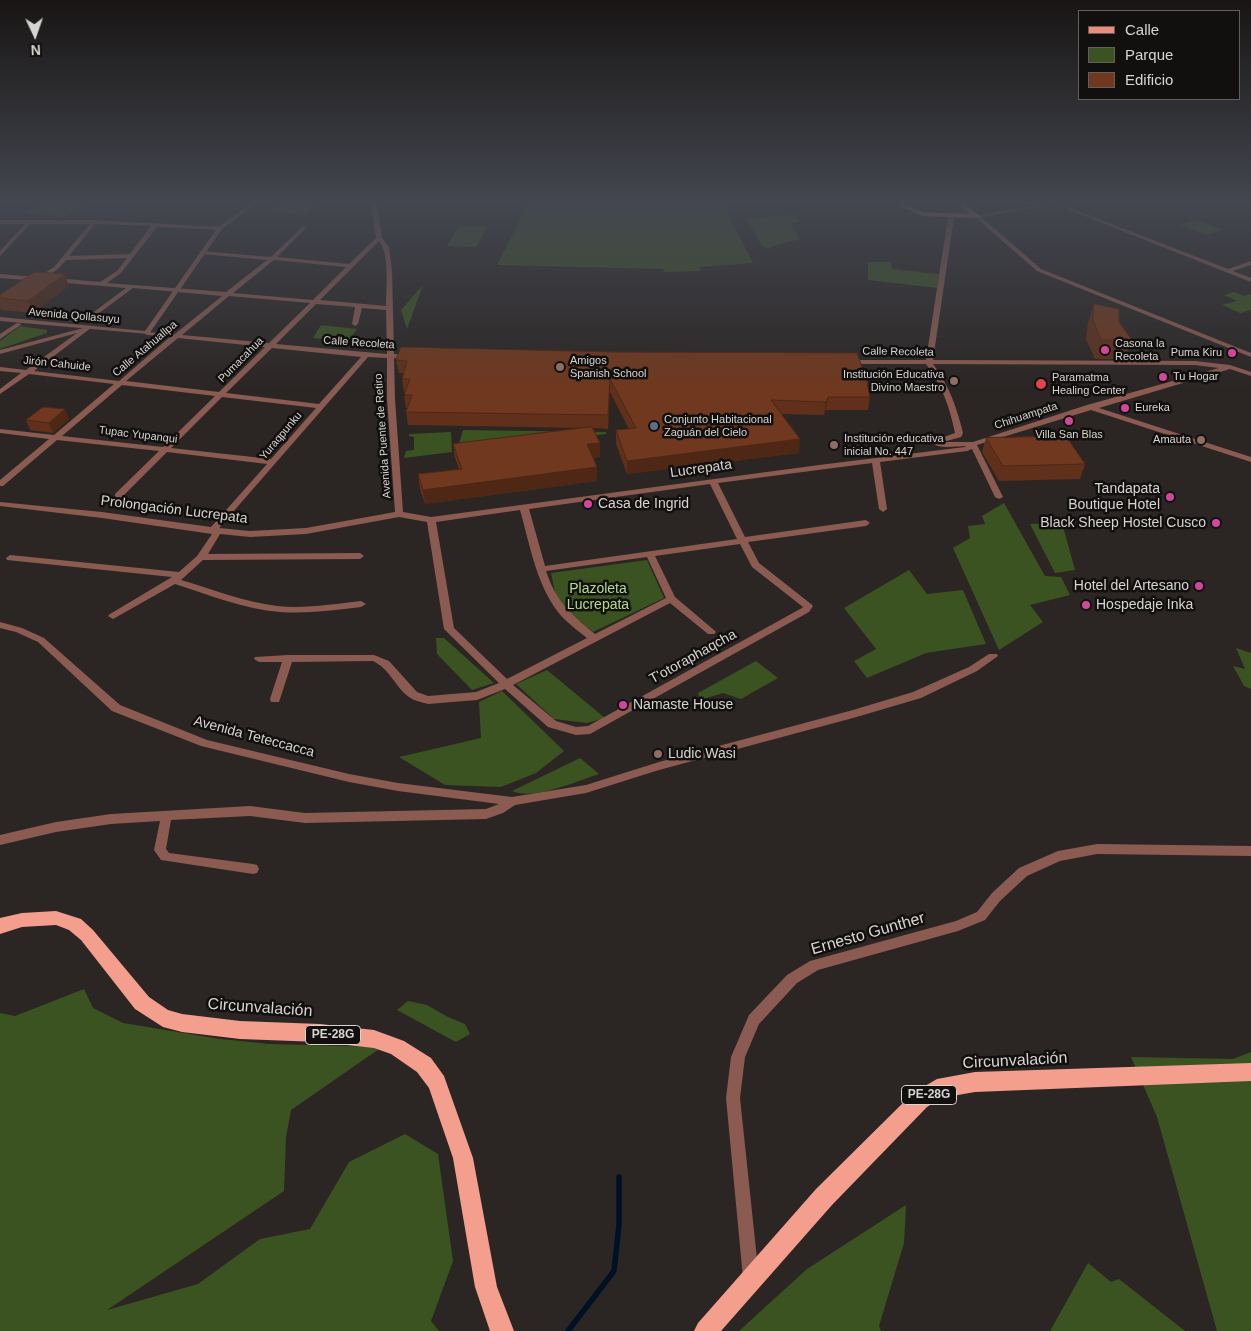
<!DOCTYPE html>
<html>
<head>
<meta charset="utf-8">
<style>
	body { margin:0 }
	#map { position:relative; width:1251px; height:1331px; overflow:hidden; background:#2b2624; font-family:Arial,sans-serif }
	canvas { display:block }
	.legend { position:absolute; left:1078px; top:10px; width:162px; height:90px; box-sizing:border-box; background:#12100f; border:1px solid #615e5d; margin:0; padding:6px 9px; list-style:none; font-size:15px; color:#d7d4d2 }
	.legend li { display:flex; align-items:center; gap:10px; height:25px }
	.legend b { width:25px; border:1px solid #615e5d }
	.north { position:absolute; left:10px; top:10px; width:50px; height:50px; -webkit-text-stroke:4px #12100f; paint-order:stroke; rotate:177deg; font-size:14px; font-weight:700; line-height:20px; text-align:center; color:#d7d4d2 }
	.north::after { content:''; display:block; margin:auto; width:18px; height:22px; background:#d7d4d2; clip-path:polygon(50% 0,100% 100%,50% 72%,0 100%) }
</style>
</head>
<body>
<div id="map">
<canvas width="1251" height="1331"></canvas>
<ul class="legend">
<li><b style="height:6px;background:#ef8b79"></b>Calle</li>
<li><b style="height:14px;background:#3b5320"></b>Parque</li>
<li><b style="height:14px;background:#70381e"></b>Edificio</li>
</ul>
<div class="north">N</div>
</div>
<script>
const ctx = document.querySelector('canvas').getContext('2d');
ctx.lineJoin = 'round';
function fillPath(path, color) { ctx.fillStyle = color; ctx.fill(path, 'evenodd'); }
function trace(path, color, width, dash) { ctx.strokeStyle = color; ctx.lineWidth = width; ctx.lineCap = dash ? 'butt' : 'round'; ctx.setLineDash(dash || []); ctx.stroke(path); }
function drawText(font, color, halo, rows, align = 'center') {
  ctx.font = font + ' Arial,sans-serif'; ctx.lineWidth = 5; ctx.setLineDash([]); ctx.textBaseline = 'middle'; ctx.strokeStyle = halo; ctx.fillStyle = color; for (const [text, x, y, turn = 0] of rows) {
    ctx.save(); ctx.translate(x, y); ctx.rotate((+turn || 0) * Math.PI / 180); ctx.textAlign = isNaN(turn) ? turn : align; if (halo) ctx.strokeText(text, 0, 0); ctx.fillText(text, 0, 0); ctx.restore();
  }
}
const green = new Path2D(`
	M 40,204 L 83,206 L 63,217 L 23,213 Z
	M 280,204 L 318,204 L 304,215 L 268,212 Z
	M 528,204 L 726,204 L 726,210 L 753,263 L 700,267 L 700,271 L 664,272 L 663,269 L 497,265 Z
	M 796,215 L 800,222 L 790,223 L 800,239 L 773,246 L 769,249 L 762,246 L 746,218 Z
	M 1196,220 L 1223,230 L 1206,235 L 1179,225 Z
	M 459,226 L 487,227 L 476,247 L 447,246 Z
	M 868,262 L 891,262 L 892,269 L 939,274 L 937,288 L 868,280 Z
	M 423,285 L 407,329 L 401,310 Z
	M 1234,292 L 1244,296 L 1251,294 L 1251,310 L 1240,313 L 1222,305 L 1237,301 L 1224,295 Z
	M 321,325 L 357,329 L 348,342 L 313,338 Z
	M 20,326 L 47,330 L 47,333 L 0,349 L 0,341 Z
	M 463,430 L 606,432 L 606,434 L 457,451 Z
	M 451,432 L 452,452 L 404,458 L 406,451 L 414,450 L 414,437 L 409,436 L 409,434 Z
	M 1004,503 L 1045,576 L 1061,577 L 1070,595 L 1030,605 L 1043,622 L 999,650 L 953,548 L 970,538 L 968,526 L 985,524 L 982,516 Z
	M 1062,523 L 1075,570 L 1055,573 L 1030,524 Z
	M 647,560 L 664,598 L 593,632 L 557,602 L 551,573 Z
	M 909,570 L 927,594 L 963,590 L 986,644 L 926,653 L 867,678 L 854,661 L 876,649 L 844,608 Z
	M 436,638 L 444,638 L 494,683 L 472,690 L 437,654 Z
	M 1236,648 L 1251,653 L 1251,689 L 1244,686 L 1233,666 L 1245,669 Z
	M 756,661 L 778,678 L 741,699 L 723,693 L 700,700 L 698,693 Z
	M 547,670 L 605,718 L 587,723 L 554,719 L 516,684 Z
	M 502,691 L 564,751 L 536,773 L 501,787 L 445,785 L 399,757 L 481,738 L 479,702 Z
	M 580,758 L 599,774 C 577,781 533,801 512,791 Z
	M 84,989 L 93,1008 L 123,1023 L 220,1039 L 270,1044 L 382,1047 L 291,1110 L 286,1137 L 284,1191 L 107,1310 L 198,1284 L 260,1239 L 310,1229 L 349,1162 L 405,1134 L 438,1154 L 453,1261 L 431,1321 L 439,1331 L 0,1331 L 0,1013 L 15,1016 Z
	M 408,1001 L 427,1005 L 448,1017 L 465,1024 L 470,1034 L 456,1042 L 397,1010 Z
	M 1251,1052 L 1251,1331 L 1217,1331 L 1157,1117 L 1131,1057 L 1233,1059 Z
	M 906,1205 L 904,1243 L 879,1326 L 881,1331 L 739,1331 L 807,1269 Z
	M 1088,1263 L 1111,1282 L 1119,1279 L 1185,1331 L 1050,1331 Z`);
const stream = new Path2D(`
	M 568,1331 L 614,1271 L 619,1225 L 619,1177`);
const minor = new Path2D(`
	M 371,204 L 377,204 L 382,238 L 389,247 L 392,270 L 394,354 L 411,355 L 414,357 L 411,359 L 394,358 L 395,399 L 403,512 L 431,517 L 819,465 L 965,447 L 966,446 C 954,446 940,450 930,442 L 955,433 C 950,408 942,385 926,364 L 846,364 L 843,362 L 846,360 L 926,360 L 948,217 L 951,215 L 954,217 L 933,360 L 1195,361 L 1230,365 L 1251,372 L 1251,376 L 1230,369 L 1099,408 L 1251,457 L 1251,462 L 1091,410 L 977,445 L 1003,497 L 999,499 L 995,497 L 972,449 L 967,451 L 880,462 L 887,509 L 883,512 L 879,509 L 872,463 L 718,483 L 745,537 L 866,520 L 870,523 L 866,526 L 748,542 L 759,563 L 811,604 L 813,606 L 809,612 L 590,734 L 576,735 L 548,727 L 505,689 L 477,700 L 428,704 C 422,702 414,701 409,697 C 395,687 391,670 373,661 L 292,662 L 280,699 L 279,702 L 271,702 L 270,699 L 282,662 L 259,662 L 254,659 L 255,657 L 288,655 L 374,655 L 389,661 L 417,692 L 428,696 L 476,692 L 499,683 L 444,629 L 427,522 L 399,517 L 306,534 L 250,537 L 220,534 L 208,554 L 360,553 L 364,556 L 360,559 L 203,560 L 181,580 C 212,589 244,602 277,606 C 305,609 333,604 361,601 L 366,604 L 361,607 C 334,610 307,614 280,612 C 244,609 209,595 175,584 L 113,619 L 108,616 L 110,614 L 172,577 L 7,560 L 6,558 L 10,555 L 179,572 L 197,556 L 212,534 L 102,518 L 0,506 L 0,502 L 102,512 L 211,527 L 267,464 L 167,452 L 121,498 L 115,498 L 115,494 L 159,451 L 57,440 L 3,486 L 0,486 L 0,480 L 49,439 L 0,433 L 0,429 L 54,435 L 114,384 L 29,374 L 0,394 L 0,389 L 21,373 L 0,371 L 0,367 L 26,370 L 77,333 L 0,354 L 0,350 L 91,326 L 91,328 L 34,371 L 119,381 L 170,337 L 147,335 L 144,333 L 145,332 L 175,334 L 222,296 L 133,288 L 91,319 L 87,319 L 87,317 L 126,288 L 55,282 L 52,280 L 55,278 L 100,282 L 117,271 L 127,258 L 66,260 L 58,269 L 40,281 L 0,278 L 0,274 L 38,277 L 54,267 L 90,224 L 30,224 L 0,256 L 0,251 L 25,224 L 0,224 L 0,220 L 94,220 L 222,227 L 223,228 L 220,230 L 157,227 L 121,273 L 107,283 L 226,292 L 267,260 L 202,254 L 199,252 L 200,251 L 271,257 L 303,226 L 306,228 L 277,257 L 349,264 L 376,238 ZM 95,224 L 151,226 L 130,254 L 69,256 ZM 379,241 C 390,255 386,288 386,306 L 320,300 ZM 274,260 L 346,267 L 313,300 L 233,293 ZM 229,296 L 310,303 L 269,343 L 182,335 ZM 316,304 L 355,307 L 352,324 L 355,326 L 358,324 L 362,308 L 386,310 L 387,354 L 276,344 ZM 178,338 L 265,347 L 219,392 L 126,381 ZM 272,348 L 361,357 L 319,404 L 226,393 ZM 368,357 L 387,358 L 387,399 L 395,512 L 306,528 L 250,531 L 219,528 ZM 933,364 L 1195,365 L 1219,368 L 1087,405 L 973,442 L 943,442 L 961,437 L 963,433 C 957,408 949,385 933,364 ZM 122,385 L 215,396 L 163,447 L 62,436 ZM 222,397 L 316,408 L 271,459 L 171,448 ZM 710,484 L 737,539 L 545,566 L 529,509 ZM 520,510 C 530,545 536,583 558,612 C 566,622 577,630 587,638 L 507,679 L 454,628 L 436,522 ZM 740,544 L 752,567 L 803,607 L 802,608 L 588,726 L 576,727 L 556,721 L 513,685 L 670,603 L 708,634 L 714,634 L 716,632 L 714,630 L 675,597 L 655,556 ZM 647,557 L 666,598 L 595,634 C 570,613 557,603 546,571 Z
	M 1044,204 L 1060,204 L 1228,269 L 1251,261 L 1251,265 L 1233,271 L 1251,278 L 1251,282 L 1054,204 L 977,218 L 974,216 Z
	M 17,323 L 22,324 L 0,339 L 0,334 Z
	M 0,622 L 22,628 L 44,638 L 120,705 L 207,740 L 349,774 L 398,783 L 512,797 L 586,785 L 659,762 L 853,710 L 913,692 L 969,667 L 989,654 L 997,654 L 998,656 L 977,671 L 921,698 L 853,718 L 659,770 L 586,793 L 515,805 L 503,813 L 486,819 L 305,823 L 250,816 L 171,820 L 166,849 L 169,853 L 253,864 L 257,865 L 259,869 L 257,873 L 253,874 L 161,860 L 154,850 L 160,821 L 111,824 L 56,832 L 0,845 L 0,835 L 56,822 L 111,814 L 250,806 L 305,813 L 486,809 L 499,804 L 398,791 L 349,782 L 201,746 L 112,711 L 38,642 L 16,632 L 0,628 Z
	M 1097,844 L 1251,846 L 1251,856 L 1097,854 L 1060,861 L 1027,876 L 1000,901 L 985,920 L 958,931 L 818,970 L 797,983 L 759,1024 L 745,1057 L 740,1098 L 759,1278 L 757,1284 L 751,1286 L 745,1284 L 743,1278 L 726,1098 L 731,1057 L 749,1015 L 787,975 L 810,961 L 956,921 L 977,912 L 992,893 L 1019,868 L 1058,851 Z`);
const tertiary = new Path2D(`
	M 250,204 L 256,204 L 222,229 L 149,334 L 0,321 L 0,317 L 145,331 L 218,227 Z
	M 975,215 L 979,215 L 1041,269 L 1251,353 L 1251,357 L 1037,271 L 975,217 Z`);
const primary = new Path2D(`
	M 897,204 L 905,204 L 923,212 L 970,214 L 958,204 L 965,204 L 980,216 L 977,218 L 922,216 Z`);
const trunk = new Path2D(`
	M 56,911 L 81,919 L 93,930 L 149,997 L 168,1010 L 182,1014 L 240,1021 L 320,1024 L 374,1030 L 404,1041 L 431,1058 L 444,1076 L 473,1158 L 497,1287 L 514,1331 L 490,1331 L 475,1287 L 453,1158 L 429,1088 L 417,1072 L 391,1054 L 374,1048 L 320,1042 L 240,1039 L 182,1032 L 163,1027 L 135,1009 L 81,940 L 69,930 L 56,925 L 22,927 L 0,934 L 0,918 L 22,913 Z
	M 1251,1063 L 1251,1081 L 975,1092 L 941,1098 L 927,1107 L 832,1205 L 721,1331 L 694,1331 L 698,1323 L 816,1189 L 913,1093 L 937,1079 L 975,1072 Z`);
const wall = new Path2D(`
	M 69,286 L 33,313 L 1,310 L 0,307 L 0,295 Z
	M 1094,304 L 1119,322 L 1132,340 L 1125,359 L 1095,359 L 1086,339 L 1088,323 Z
	M 396,360 L 868,384 L 868,388 L 870,397 L 868,410 L 826,410 L 824,415 L 781,414 L 799,453 L 627,474 L 616,444 L 616,430 L 629,429 L 610,392 L 608,429 L 593,428 L 600,443 L 600,457 L 593,458 L 597,481 L 425,504 L 420,489 L 418,474 L 459,469 L 455,458 L 453,444 L 582,428 L 408,425 L 406,412 L 407,408 L 406,408 L 404,395 L 405,392 L 404,392 L 402,379 L 403,373 L 399,373 Z
	M 69,419 L 53,433 L 30,430 L 26,420 Z
	M 986,438 L 1085,464 L 1080,479 L 999,481 L 982,452 Z`);
const shadedWall = new Path2D(`
	M 65,274 L 69,286 L 33,313 L 28,301 Z
	M 610,379 L 610,392 L 608,429 L 608,415 Z
	M 828,397 L 826,410 L 824,415 L 826,402 Z
	M 65,409 L 69,419 L 53,433 L 49,423 Z
	M 800,439 L 799,453 L 627,474 L 627,461 Z
	M 600,443 L 600,457 L 587,458 L 587,444 Z
	M 597,467 L 597,481 L 425,504 L 423,490 Z`);
const building = new Path2D(`
	M 35,272 L 65,274 L 28,301 L 0,298 L 0,295 Z
	M 1094,304 L 1119,309 L 1119,322 L 1132,340 L 1101,340 L 1093,320 Z
	M 401,347 L 611,352 L 857,353 L 868,384 L 867,384 L 870,397 L 828,397 L 826,402 L 771,400 L 800,439 L 627,461 L 616,430 L 636,428 L 610,379 L 608,415 L 406,412 L 412,395 L 404,395 L 410,379 L 402,379 L 407,361 L 396,360 Z
	M 43,407 L 65,409 L 49,423 L 26,420 Z
	M 592,427 L 600,443 L 587,444 L 597,467 L 423,490 L 418,474 L 462,469 L 453,444 Z
	M 1066,436 L 1085,464 L 1003,466 L 986,438 Z`);
const markers = [
	[1105,350,5,"#d1479c"],
	[1232,353,5,"#d1479c"],
	[560,367,5,"#8d6e63"],
	[1163,377,5,"#d1479c"],
	[954,381,5,"#8d6e63"],
	[1041,384,6,"#e0444e"],
	[1125,408,5,"#d1479c"],
	[1069,421,5,"#d1479c"],
	[654,426,5,"#5c6f8a"],
	[1201,440,5,"#8d6e63"],
	[834,445,5,"#8d6e63"],
	[1170,497,5,"#d1479c"],
	[588,504,5,"#d1479c"],
	[1216,523,5,"#d1479c"],
	[1199,586,5,"#d1479c"],
	[1086,605,5,"#d1479c"],
	[623,705,5,"#d1479c"],
	[658,754,5,"#8d6e63"]
];
const farStreetnames = [
	["Avenida Qollasuyu",74,316,5],
	["Calle Recoleta",359,343,4],
	["Calle Atahuallpa",145,349,-40],
	["Calle Recoleta",898,352,1],
	["Pumacahua",241,360,-45],
	["Jirón Cahuide",57,364,6],
	["Chihuampata",1026,416,-18],
	["Tupac Yupanqui",138,435,7],
	["Yuraqpunku",281,436,-50],
	["Avenida Puente de Retiro",383,436,-94]
];
const farPoinames = [
	["Casona la",1115,344],
	["Recoleta",1115,357],
	["Puma Kiru",1222,353,"right"],
	["Amigos",570,361],
	["Spanish School",570,374],
	["Institución Educativa",944,375,"right"],
	["Divino Maestro",944,388,"right"],
	["Tu Hogar",1173,377],
	["Paramatma",1052,378],
	["Healing Center",1052,391],
	["Eureka",1135,408],
	["Conjunto Habitacional",664,420],
	["Zaguán del Cielo",664,433],
	["Villa San Blas",1069,435,"center"],
	["Institución educativa",844,439],
	["inicial No. 447",844,452],
	["Amauta",1191,440,"right"]
];
const shields = [
	[333,1035,55],
	[929,1095,55]
];
const shieldNames = [
	["PE-28G",333,1035],
	["PE-28G",929,1095]
];
const streetNames = [
	["Lucrepata",701,469,-8],
	["Prolongación Lucrepata",174,510,7],
	["T'otoraphaqcha",693,657,-29],
	["Avenida Teteccacca",254,737,15]
];
const poiNames = [
	["Tandapata",1160,489,"right"],
	["Boutique Hotel",1160,505,"right"],
	["Casa de Ingrid",598,504],
	["Black Sheep Hostel Cusco",1206,523,"right"],
	["Hotel del Artesano",1189,586,"right"],
	["Hospedaje Inka",1096,605],
	["Namaste House",633,705],
	["Ludic Wasi",668,754]
];
const parkNames = [
	["Plazoleta",598,589],
	["Lucrepata",598,605]
];
const nearStreetnames = [
	["Ernesto Gunther",868,934,-16],
	["Circunvalación",260,1008,4],
	["Circunvalación",1015,1061,-3]
];
fillPath(green, '#3b5320');
trace(stream, '#001025', 5.5);
fillPath(minor, '#8b5b51');
fillPath(tertiary, '#8b5b51');
fillPath(primary, '#ef8b79');
fillPath(trunk, '#f49e8d');
fillPath(wall, '#60301a');
fillPath(shadedWall, '#4e2715');
fillPath(building, '#70381e');
trace(building, '#4e2715', 1);
const sky = ctx.createLinearGradient(0, 0, 0, 390);
sky.addColorStop(0, '#181514');
sky.addColorStop(0.52, '#444750');
sky.addColorStop(1, '#44475000');
ctx.fillStyle = sky;
ctx.fillRect(0, 0, 1251, 390);
for (const [x, y, r, color] of markers) { const dot = new Path2D(); dot.arc(x, y, r, 0, 2 * Math.PI); ctx.fillStyle = color; ctx.fill(dot); trace(dot, '#12100f', 2); }
drawText('11px', '#d7d4d2', '#12100f', farStreetnames);
drawText('11px', '#d7d4d2', '#12100f', farPoinames, 'left');
for (const [x, y, w] of shields) { const box = new Path2D(); box.roundRect(x - w / 2, y - 9.5, w, 19, 4); ctx.fillStyle = '#12100f'; ctx.fill(box); trace(box, '#d7d4d2', 1); }
drawText('bold 12px', '#d7d4d2', null, shieldNames);
drawText('14px', '#d7d4d2', '#12100f', streetNames);
drawText('14px', '#d7d4d2', '#12100f', poiNames, 'left');
drawText('14px', '#b3dd8a', '#12100f', parkNames);
drawText('16px', '#d7d4d2', '#12100f', nearStreetnames);
</script>
</body>
</html>
